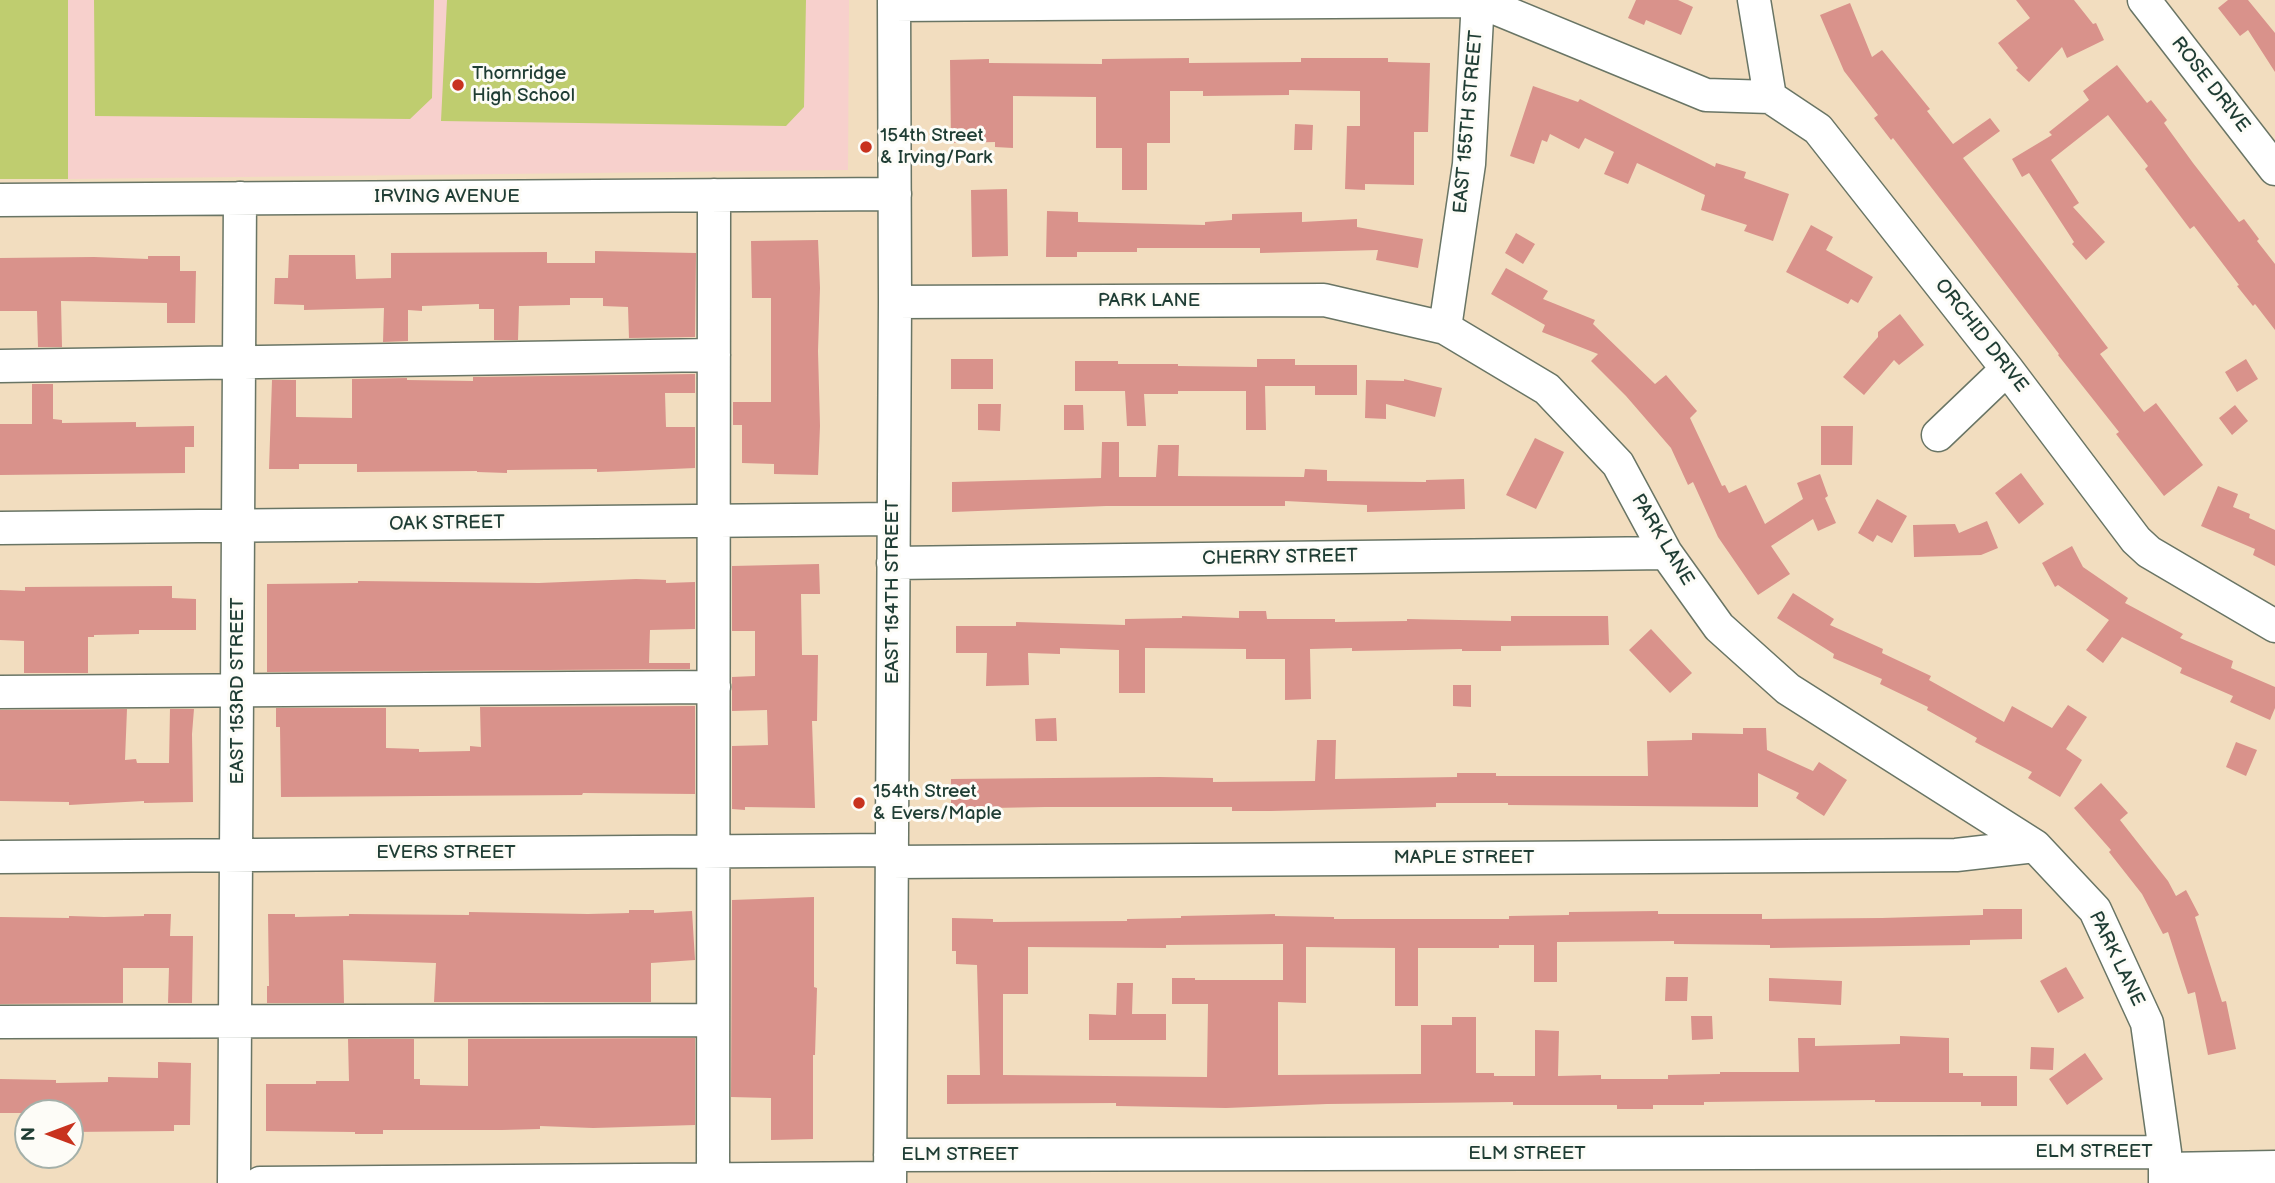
<!DOCTYPE html>
<html>
<head>
<meta charset="utf-8">
<style>
	body { margin:0 }
	#map { position:relative; width:2275px; height:1183px; overflow:hidden; background:#f2ddbf; font-family:"Balsamiq Sans",sans-serif }
	canvas { display:block }
	.north { position:absolute; left:14px; top:1099px; width:70px; height:70px; box-sizing:border-box; background:#fdfcf7; border:2px solid #a4b0a9; border-radius:50%; rotate:270deg; font-size:19px; font-weight:700; line-height:28px; text-align:center; color:#1f3d34 }
	.north::after { content:''; display:block; margin:auto; width:24px; height:32px; background:#c8321e; clip-path:polygon(50% 0,100% 100%,50% 72%,0 100%) }
</style>
</head>
<body>
<div id="map">
<canvas width="2275" height="1183"></canvas>
<div class="north">N</div>
</div>
<script>
const ctx = document.querySelector('canvas').getContext('2d');
ctx.lineJoin = 'round';
function fillPath(path, color) { ctx.fillStyle = color; ctx.fill(path, 'evenodd'); }
function trace(path, color, width, dash) { ctx.strokeStyle = color; ctx.lineWidth = width; ctx.lineCap = dash ? 'butt' : 'round'; ctx.setLineDash(dash || []); ctx.stroke(path); }
function drawText(font, color, halo, rows, align = 'center') {
  ctx.font = font + ' "Balsamiq Sans",sans-serif'; ctx.lineWidth = 6; ctx.setLineDash([]); ctx.textBaseline = 'middle'; ctx.strokeStyle = halo; ctx.fillStyle = color; for (const [text, x, y, turn = 0] of rows) {
    ctx.save(); ctx.translate(x, y); ctx.rotate((+turn || 0) * Math.PI / 180); ctx.textAlign = isNaN(turn) ? turn : align; if (halo) ctx.strokeText(text, 0, 0); ctx.fillText(text, 0, 0); ctx.restore();
  }
}
const built = new Path2D(`
	M 68,0 L 849,0 L 848,170 L 68,179 Z`);
const green = new Path2D(`
	M 0,0 L 68,0 L 68,179 L 0,179 Z
	M 94,0 L 434,0 L 432,98 L 410,119 L 95,116 Z
	M 447,0 L 806,0 L 804,107 L 786,126 L 441,121 Z`);
const building = new Path2D(`
	M 1636,0 L 1678,0 L 1693,7 L 1681,35 L 1646,20 L 1644,25 L 1628,18 Z
	M 2016,0 L 2074,0 L 2093,24 L 2096,23 L 2104,40 L 2067,58 L 2062,47 L 2029,82 L 2016,70 L 2018,68 L 1998,43 L 2030,18 Z
	M 2228,0 L 2248,0 L 2275,33 L 2275,72 L 2248,30 L 2240,36 L 2218,8 Z
	M 1850,3 L 1872,57 L 1882,50 L 1930,109 L 1927,111 L 1953,144 L 1990,118 L 2000,131 L 1963,158 L 2108,348 L 2100,354 L 2144,412 L 2156,403 L 2203,465 L 2164,496 L 2116,434 L 2119,432 L 2058,355 L 2059,354 L 1969,236 L 1893,138 L 1891,140 L 1874,118 L 1878,115 L 1844,71 L 1820,15 Z
	M 1189,58 L 1189,63 L 1301,62 L 1301,58 L 1388,58 L 1388,62 L 1430,63 L 1428,132 L 1414,132 L 1414,185 L 1365,184 L 1365,190 L 1345,189 L 1347,126 L 1360,126 L 1360,91 L 1289,90 L 1289,95 L 1203,96 L 1203,91 L 1170,91 L 1170,143 L 1147,143 L 1147,190 L 1122,190 L 1122,148 L 1096,148 L 1096,97 L 1013,96 L 1013,148 L 995,147 L 995,142 L 951,143 L 950,60 L 989,59 L 989,63 L 1102,64 L 1102,59 Z
	M 2117,65 L 2147,103 L 2151,100 L 2167,120 L 2164,123 L 2193,163 L 2239,222 L 2244,219 L 2259,239 L 2257,241 L 2275,264 L 2275,330 L 2255,304 L 2253,306 L 2237,286 L 2239,285 L 2194,226 L 2190,229 L 2145,169 L 2148,166 L 2108,115 L 2051,160 L 2079,203 L 2073,207 L 2105,242 L 2086,260 L 2072,244 L 2074,242 L 2029,173 L 2022,177 L 2012,159 L 2052,135 L 2049,132 L 2089,100 L 2083,91 Z
	M 1533,86 L 1578,102 L 1580,99 L 1715,167 L 1716,163 L 1746,172 L 1744,178 L 1789,194 L 1773,241 L 1744,231 L 1747,225 L 1701,210 L 1705,195 L 1637,163 L 1628,184 L 1604,174 L 1614,152 L 1585,138 L 1579,149 L 1550,134 L 1547,142 L 1542,140 L 1534,164 L 1510,156 Z
	M 1295,124 L 1313,125 L 1312,150 L 1294,150 Z
	M 1007,189 L 1008,256 L 972,257 L 971,190 Z
	M 1047,211 L 1078,212 L 1078,222 L 1205,225 L 1205,222 L 1232,220 L 1232,214 L 1302,212 L 1302,222 L 1357,219 L 1357,227 L 1423,239 L 1418,268 L 1376,260 L 1378,250 L 1260,253 L 1260,248 L 1137,248 L 1137,252 L 1077,252 L 1077,257 L 1046,257 Z
	M 1811,225 L 1833,237 L 1826,250 L 1873,277 L 1858,303 L 1851,299 L 1848,304 L 1786,272 Z
	M 1516,233 L 1535,244 L 1523,264 L 1505,253 Z
	M 818,240 L 820,288 L 818,351 L 820,426 L 818,475 L 774,474 L 774,464 L 742,463 L 742,425 L 733,425 L 733,402 L 771,402 L 771,298 L 752,298 L 751,241 Z
	M 595,251 L 696,253 L 695,337 L 629,338 L 628,307 L 603,306 L 603,298 L 570,298 L 570,305 L 519,306 L 518,340 L 494,340 L 494,309 L 479,309 L 479,304 L 422,306 L 422,311 L 408,310 L 408,341 L 383,342 L 384,308 L 304,310 L 304,305 L 274,304 L 275,278 L 288,278 L 289,255 L 355,255 L 356,279 L 391,278 L 391,253 L 547,252 L 547,263 L 595,263 Z
	M 148,256 L 180,256 L 180,271 L 196,271 L 195,323 L 167,323 L 167,303 L 61,301 L 62,347 L 38,347 L 37,311 L 0,311 L 0,258 L 94,257 L 148,259 Z
	M 1506,268 L 1548,291 L 1543,299 L 1595,320 L 1593,324 L 1655,384 L 1666,375 L 1697,411 L 1690,418 L 1722,486 L 1725,485 L 1729,493 L 1746,485 L 1765,524 L 1803,499 L 1797,483 L 1820,474 L 1828,496 L 1825,498 L 1836,523 L 1818,531 L 1813,519 L 1771,546 L 1790,574 L 1758,595 L 1718,537 L 1693,482 L 1688,485 L 1671,448 L 1626,396 L 1591,361 L 1598,354 L 1542,332 L 1545,325 L 1491,294 Z
	M 1900,314 L 1924,345 L 1899,365 L 1894,360 L 1864,395 L 1843,377 L 1878,337 L 1878,332 Z
	M 951,359 L 993,359 L 993,389 L 951,389 Z
	M 1257,359 L 1295,359 L 1295,365 L 1357,365 L 1357,395 L 1315,395 L 1315,386 L 1265,386 L 1266,430 L 1246,430 L 1246,391 L 1178,391 L 1178,394 L 1144,394 L 1146,426 L 1127,426 L 1125,391 L 1075,391 L 1075,361 L 1118,361 L 1118,364 L 1178,364 L 1178,366 L 1257,367 Z
	M 2246,359 L 2258,379 L 2237,392 L 2225,372 Z
	M 695,374 L 695,393 L 665,393 L 666,427 L 695,427 L 695,468 L 627,471 L 597,472 L 597,469 L 507,470 L 507,473 L 477,472 L 477,471 L 357,472 L 357,464 L 299,464 L 299,469 L 269,469 L 272,380 L 296,380 L 296,417 L 352,418 L 352,379 L 407,378 L 407,380 L 473,381 L 473,377 Z
	M 1404,379 L 1442,388 L 1435,417 L 1386,404 L 1386,419 L 1365,418 L 1366,380 L 1404,381 Z
	M 32,384 L 53,384 L 53,419 L 62,420 L 62,423 L 136,422 L 136,427 L 194,426 L 194,447 L 185,447 L 185,473 L 0,475 L 0,424 L 32,424 Z
	M 978,404 L 1001,404 L 1000,431 L 978,430 Z
	M 1064,405 L 1083,405 L 1084,430 L 1064,430 Z
	M 2235,405 L 2248,421 L 2232,435 L 2219,418 Z
	M 1821,426 L 1853,426 L 1852,465 L 1821,465 Z
	M 1535,438 L 1564,452 L 1536,509 L 1506,495 Z
	M 1102,442 L 1119,442 L 1119,477 L 1156,477 L 1158,445 L 1179,445 L 1178,476 L 1304,477 L 1305,469 L 1327,470 L 1327,481 L 1426,482 L 1426,480 L 1464,479 L 1465,509 L 1367,512 L 1367,505 L 1285,501 L 1285,506 L 1106,506 L 952,512 L 952,482 L 1101,478 Z
	M 2021,473 L 2044,504 L 2019,524 L 1995,493 Z
	M 2218,486 L 2238,494 L 2233,507 L 2250,514 L 2249,518 L 2275,530 L 2275,566 L 2253,555 L 2255,549 L 2201,526 Z
	M 1877,499 L 1907,516 L 1892,543 L 1877,535 L 1873,542 L 1858,533 Z
	M 1987,521 L 1998,548 L 1981,555 L 1914,557 L 1913,525 L 1955,524 L 1959,533 Z
	M 2072,546 L 2083,567 L 2128,598 L 2125,603 L 2183,634 L 2180,638 L 2233,661 L 2231,668 L 2275,687 L 2275,708 L 2270,720 L 2230,702 L 2233,696 L 2180,673 L 2182,668 L 2122,637 L 2103,663 L 2086,650 L 2109,620 L 2058,585 L 2055,587 L 2042,563 Z
	M 819,564 L 820,594 L 801,594 L 802,655 L 818,655 L 817,721 L 812,721 L 815,808 L 745,807 L 745,810 L 732,809 L 732,746 L 768,745 L 767,710 L 732,711 L 732,677 L 755,676 L 755,631 L 732,631 L 732,566 Z
	M 636,579 L 666,580 L 666,583 L 695,582 L 695,629 L 650,630 L 649,663 L 690,663 L 690,669 L 267,672 L 267,584 L 358,583 L 358,581 L 539,583 Z
	M 172,586 L 172,598 L 196,599 L 196,630 L 139,630 L 139,634 L 94,635 L 94,637 L 88,637 L 88,673 L 24,673 L 24,641 L 0,640 L 0,590 L 25,591 L 25,587 Z
	M 1793,593 L 1834,619 L 1830,625 L 1883,649 L 1882,653 L 1931,676 L 1929,680 L 2004,722 L 2012,706 L 2052,728 L 2068,705 L 2087,717 L 2066,749 L 2082,760 L 2060,797 L 2028,778 L 2032,772 L 1975,742 L 1977,738 L 1927,710 L 1928,707 L 1880,684 L 1882,679 L 1833,658 L 1834,654 L 1777,618 Z
	M 1239,611 L 1266,611 L 1267,619 L 1335,619 L 1335,622 L 1407,621 L 1407,619 L 1511,621 L 1511,616 L 1608,616 L 1609,645 L 1501,646 L 1501,651 L 1462,651 L 1462,649 L 1352,651 L 1352,648 L 1310,649 L 1311,699 L 1285,700 L 1285,659 L 1246,659 L 1246,649 L 1145,648 L 1145,693 L 1119,693 L 1119,650 L 1060,648 L 1060,654 L 1028,653 L 1029,685 L 986,686 L 987,653 L 956,653 L 956,626 L 1016,626 L 1016,622 L 1125,625 L 1125,619 L 1182,618 L 1182,616 L 1239,618 Z
	M 1651,629 L 1692,673 L 1670,693 L 1629,650 Z
	M 1453,685 L 1471,685 L 1471,707 L 1453,706 Z
	M 695,706 L 695,794 L 583,793 L 582,795 L 281,797 L 280,727 L 276,727 L 276,708 L 386,708 L 386,748 L 419,749 L 419,752 L 470,751 L 470,746 L 481,747 L 480,707 Z
	M 127,709 L 125,760 L 136,759 L 137,763 L 169,763 L 170,709 L 194,709 L 192,734 L 193,802 L 144,803 L 144,801 L 69,805 L 69,802 L 0,801 L 0,710 Z
	M 1056,718 L 1057,741 L 1036,741 L 1035,719 Z
	M 1743,728 L 1766,728 L 1767,750 L 1813,771 L 1819,762 L 1847,780 L 1824,816 L 1796,798 L 1799,793 L 1758,773 L 1758,807 L 1508,805 L 1508,803 L 1436,803 L 1436,807 L 1271,811 L 1232,811 L 1232,807 L 1045,807 L 991,808 L 991,811 L 951,811 L 951,779 L 1160,777 L 1213,778 L 1213,782 L 1315,781 L 1317,740 L 1336,740 L 1335,779 L 1457,777 L 1457,773 L 1496,773 L 1496,776 L 1648,776 L 1647,741 L 1692,740 L 1692,733 L 1743,734 Z
	M 2236,742 L 2257,750 L 2246,776 L 2226,767 Z
	M 2101,783 L 2128,813 L 2120,820 L 2168,881 L 2176,896 L 2186,890 L 2199,915 L 2195,917 L 2222,1002 L 2226,1001 L 2236,1049 L 2208,1055 L 2195,992 L 2188,994 L 2168,932 L 2163,934 L 2142,894 L 2109,852 L 2111,850 L 2074,808 Z
	M 814,897 L 814,987 L 817,988 L 815,1055 L 813,1055 L 813,1139 L 771,1140 L 771,1098 L 731,1097 L 732,900 Z
	M 1983,909 L 2022,909 L 2022,939 L 1970,940 L 1970,945 L 1770,948 L 1770,945 L 1674,944 L 1674,941 L 1557,942 L 1557,982 L 1534,982 L 1534,945 L 1499,945 L 1499,948 L 1418,948 L 1418,1006 L 1395,1006 L 1395,948 L 1306,947 L 1306,1003 L 1278,1002 L 1278,1075 L 1421,1074 L 1421,1025 L 1452,1025 L 1452,1017 L 1476,1017 L 1476,1073 L 1494,1073 L 1494,1076 L 1535,1076 L 1535,1030 L 1559,1031 L 1558,1076 L 1601,1075 L 1601,1079 L 1668,1079 L 1668,1075 L 1720,1074 L 1720,1072 L 1799,1072 L 1798,1038 L 1815,1038 L 1815,1046 L 1900,1044 L 1900,1036 L 1949,1038 L 1949,1073 L 1963,1073 L 1963,1076 L 2017,1076 L 2017,1106 L 1981,1106 L 1981,1102 L 1875,1102 L 1875,1100 L 1704,1102 L 1704,1105 L 1653,1105 L 1653,1109 L 1617,1109 L 1617,1105 L 1513,1105 L 1513,1102 L 1327,1104 L 1226,1108 L 1116,1106 L 1116,1103 L 947,1104 L 947,1075 L 980,1075 L 977,965 L 956,964 L 956,951 L 952,951 L 952,918 L 993,919 L 993,922 L 1127,921 L 1127,919 L 1181,918 L 1181,916 L 1275,914 L 1275,916 L 1334,917 L 1334,919 L 1509,919 L 1509,916 L 1569,915 L 1569,912 L 1658,911 L 1658,914 L 1762,914 L 1762,919 L 1882,918 L 1983,915 ZM 1283,944 L 1283,980 L 1195,980 L 1195,978 L 1172,978 L 1172,1004 L 1208,1004 L 1207,1077 L 1003,1075 L 1003,994 L 1028,994 L 1028,947 L 1166,948 L 1166,945 Z
	M 629,910 L 654,910 L 654,913 L 692,911 L 695,960 L 651,963 L 651,1002 L 434,1002 L 436,963 L 343,960 L 344,1003 L 267,1003 L 267,986 L 269,986 L 268,914 L 295,914 L 295,917 L 349,916 L 349,914 L 469,915 L 469,912 L 588,914 L 629,913 Z
	M 144,914 L 171,914 L 170,936 L 193,936 L 192,1003 L 168,1003 L 169,968 L 123,968 L 123,1003 L 0,1004 L 0,917 L 69,918 L 69,916 L 104,917 L 144,916 Z
	M 2066,967 L 2084,998 L 2058,1013 L 2040,981 Z
	M 1666,977 L 1688,977 L 1687,1001 L 1665,1001 Z
	M 1769,978 L 1842,981 L 1841,1005 L 1769,1001 Z
	M 1117,983 L 1133,983 L 1132,1014 L 1166,1014 L 1166,1040 L 1089,1040 L 1089,1014 L 1116,1015 Z
	M 1691,1016 L 1712,1016 L 1713,1039 L 1692,1040 Z
	M 695,1038 L 695,1125 L 593,1128 L 540,1126 L 540,1129 L 502,1130 L 383,1130 L 383,1134 L 355,1134 L 355,1132 L 266,1131 L 266,1084 L 316,1084 L 316,1081 L 349,1081 L 348,1039 L 414,1039 L 414,1079 L 420,1079 L 420,1085 L 468,1086 L 468,1039 Z
	M 2031,1047 L 2054,1048 L 2053,1070 L 2030,1069 Z
	M 2085,1053 L 2103,1079 L 2067,1105 L 2049,1079 Z
	M 158,1062 L 191,1063 L 190,1125 L 174,1125 L 174,1131 L 70,1132 L 70,1113 L 0,1113 L 0,1079 L 56,1080 L 56,1083 L 108,1082 L 108,1077 L 158,1078 Z`);
const minor = new Path2D(`
	M 1754,0 L 1770,97 L 1818,129 L 2007,369 L 2136,540 L 2149,552 L 2275,626
	M 2144,0 L 2275,169
	M 894,5 L 1478,1 L 1706,95 L 1770,97
	M 0,200 L 895,194
	M 895,302 L 1324,300 L 1445,328 L 1547,389 L 1618,464 L 1666,553 L 1719,627 L 1788,689 L 2035,846 L 2095,910 L 2147,1023 L 2165,1152 L 2165,1183
	M 1445,328 L 1469,164 L 1478,0
	M 0,366 L 714,355
	M 1938,435 L 2007,369
	M 0,528 L 893,519
	M 893,563 L 1666,553
	M 0,692 L 714,687
	M 0,857 L 891,850
	M 891,862 L 1956,855 L 2035,846
	M 0,1022 L 713,1020
	M 890,1155 L 2165,1152
	M 2165,1169 L 2275,1167
	M 234,1183 L 240,198
	M 260,1183 L 890,1178
	M 713,1183 L 714,195
	M 890,1183 L 895,302 L 894,0`);
const markers = [
	[458,85,7,"#c8321e"],
	[866,147,7,"#c8321e"],
	[859,803,7,"#c8321e"]
];
const poiNames = [
	["Thornridge",472,74],
	["High School",472,96],
	["154th Street",880,136],
	["& Irving/Park",880,158],
	["154th Street",873,792],
	["& Evers/Maple",873,814]
];
const streetNames = [
	["ROSE DRIVE",2210,85,52],
	["EAST 155TH STREET",1469,122,-85],
	["IRVING AVENUE",447,197],
	["PARK LANE",1149,301],
	["ORCHID DRIVE",1981,336,52],
	["OAK STREET",447,524,-1],
	["PARK LANE",1662,540,59],
	["CHERRY STREET",1280,558,-1],
	["EAST 154TH STREET",893,592,-90],
	["EAST 153RD STREET",238,691,-90],
	["EVERS STREET",446,853],
	["MAPLE STREET",1464,858],
	["PARK LANE",2116,959,64],
	["ELM STREET",2094,1152],
	["ELM STREET",1527,1154],
	["ELM STREET",960,1155]
];
fillPath(built, '#f7d0cc');
fillPath(green, '#bfcd6f');
fillPath(building, '#d9928b');
trace(minor, '#697565', 35);
trace(minor, '#fff', 32);
for (const [x, y, r, color] of markers) { const dot = new Path2D(); dot.arc(x, y, r, 0, 2 * Math.PI); ctx.fillStyle = color; ctx.fill(dot); trace(dot, '#fdfcf7', 2.5); }
drawText('19px', '#1f3d34', '#fdfcf7', poiNames, 'left');
drawText('19px', '#1f3d34', '#fdfcf7', streetNames);
</script>
</body>
</html>
